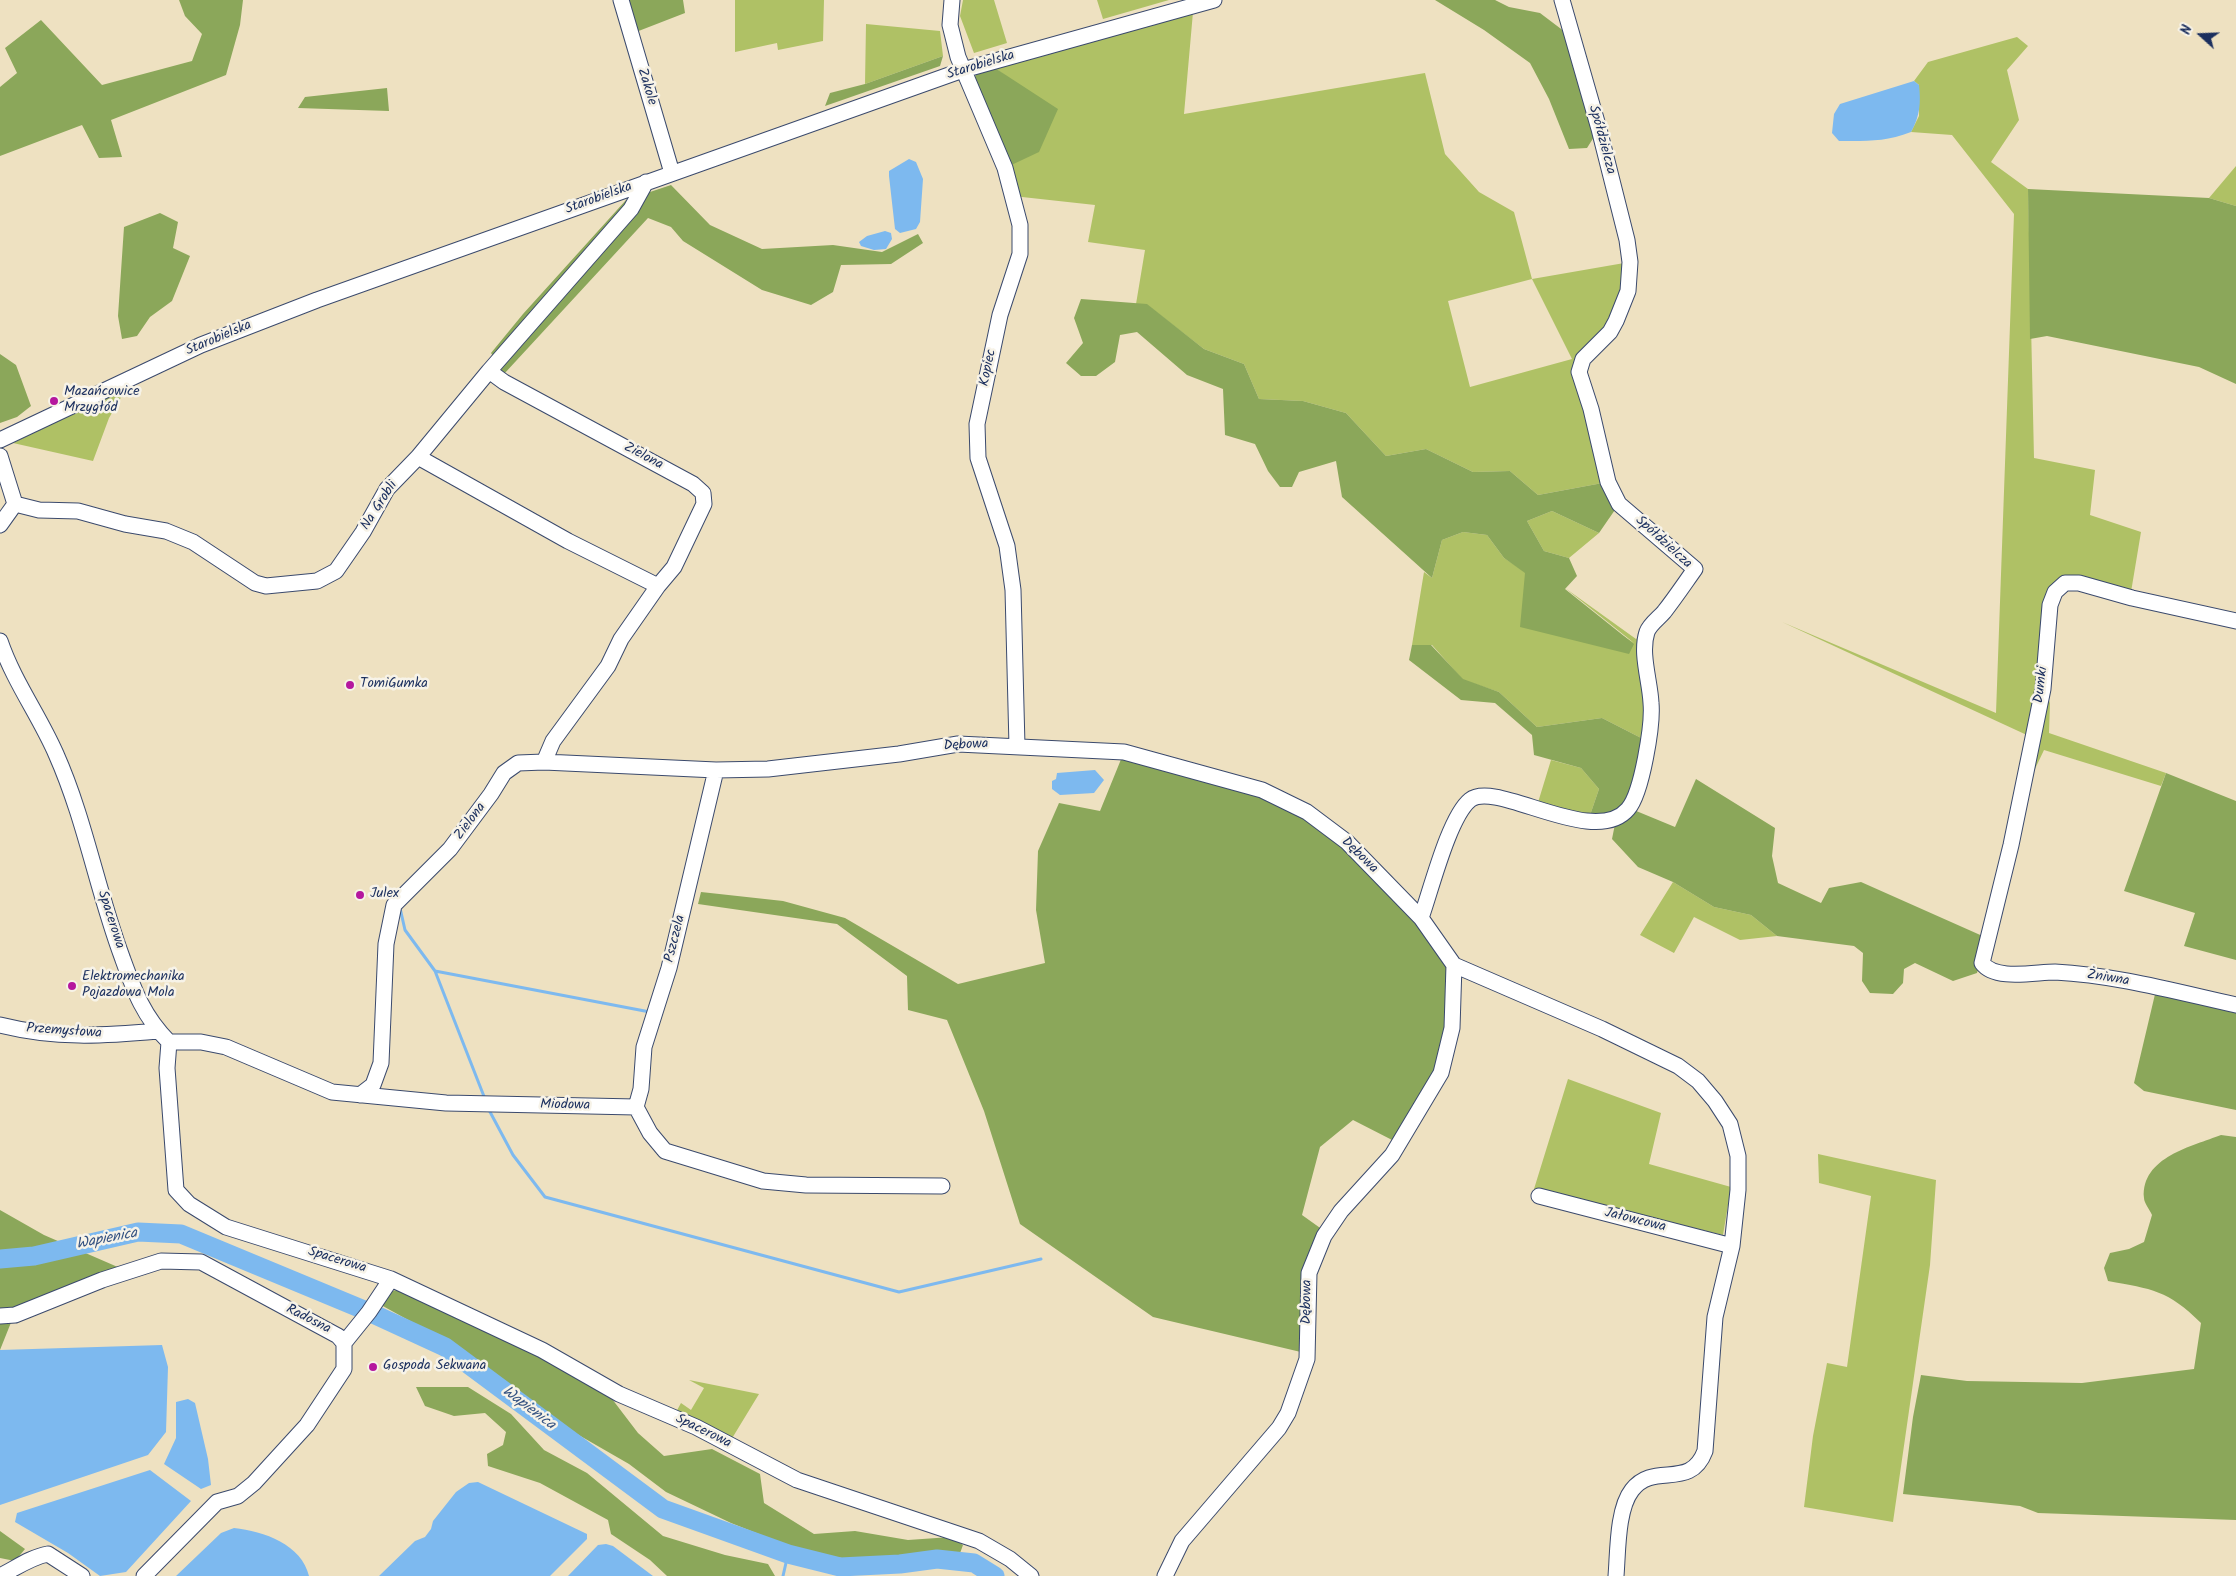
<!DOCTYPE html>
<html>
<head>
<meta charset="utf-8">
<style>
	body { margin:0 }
	#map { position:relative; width:2236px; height:1576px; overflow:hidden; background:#eee1c1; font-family:Kalam,sans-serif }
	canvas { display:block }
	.north { position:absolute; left:2176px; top:10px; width:50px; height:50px; -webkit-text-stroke:4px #f7f3e8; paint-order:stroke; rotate:290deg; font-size:14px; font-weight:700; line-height:20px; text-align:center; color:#1b2f5e }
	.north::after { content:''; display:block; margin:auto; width:18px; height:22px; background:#1b2f5e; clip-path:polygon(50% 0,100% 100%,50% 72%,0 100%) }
</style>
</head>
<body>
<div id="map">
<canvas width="2236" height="1576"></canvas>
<div class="north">N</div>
</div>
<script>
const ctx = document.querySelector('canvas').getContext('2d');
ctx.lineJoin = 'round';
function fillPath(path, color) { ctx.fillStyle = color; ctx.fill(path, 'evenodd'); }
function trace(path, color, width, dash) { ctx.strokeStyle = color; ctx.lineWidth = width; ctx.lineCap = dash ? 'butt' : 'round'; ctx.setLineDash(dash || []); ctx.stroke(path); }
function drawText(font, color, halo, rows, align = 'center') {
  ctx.font = font + ' Kalam,sans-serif'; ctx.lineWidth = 5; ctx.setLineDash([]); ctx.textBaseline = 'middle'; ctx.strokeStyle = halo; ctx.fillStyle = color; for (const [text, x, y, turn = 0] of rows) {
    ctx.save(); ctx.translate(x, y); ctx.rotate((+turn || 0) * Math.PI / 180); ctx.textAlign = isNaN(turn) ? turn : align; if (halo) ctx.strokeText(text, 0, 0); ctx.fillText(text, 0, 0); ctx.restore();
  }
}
const green = new Path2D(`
	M 735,0 L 824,0 L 823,41 L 778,50 L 777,43 L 735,52 Z
	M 963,0 L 994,0 L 1007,43 L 974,53 L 960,16 Z
	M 1097,0 L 1169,0 L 1103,19 Z
	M 1193,12 L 1184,114 L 1425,73 L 1445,154 L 1479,192 L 1514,212 L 1532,279 L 1630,262 L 1628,291 L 1583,359 L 1608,482 L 1538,495 L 1510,471 L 1473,472 L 1426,449 L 1386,456 L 1346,413 L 1303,401 L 1259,399 L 1244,364 L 1204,349 L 1147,305 L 1136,304 L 1145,250 L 1088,242 L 1095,205 L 1013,196 L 1005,168 L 1018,85 L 995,68 ZM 1532,279 L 1572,359 L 1470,387 L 1448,301 Z
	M 866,24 L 940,31 L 943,56 L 865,84 Z
	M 2017,37 L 2028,46 L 2007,70 L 2019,120 L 1991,162 L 2028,189 L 2034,458 L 2095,470 L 2090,515 L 2141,532 L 2131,592 L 2058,584 L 2029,736 L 1782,622 L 1996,713 L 2014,214 L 1952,135 L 1911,132 L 1919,116 L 1919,85 L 1914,81 L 1928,62 Z
	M 2236,166 L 2236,206 L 2209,198 Z
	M 117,392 L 123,394 L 109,418 L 93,461 L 13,443 Z
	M 1552,511 L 1599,533 L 1569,558 L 1544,551 L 1527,521 Z
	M 1463,532 L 1487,535 L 1504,558 L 1634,643 L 1565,588 L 1636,639 L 1648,630 L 1649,742 L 1602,718 L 1537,727 L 1499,692 L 1463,680 L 1432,645 L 1412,645 L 1424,572 L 1432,578 L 1442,540 Z
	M 2046,693 L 2050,703 L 2049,733 L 2166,773 L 2161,786 L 2044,750 L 2034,771 Z
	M 1551,760 L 1581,768 L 1599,789 L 1588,821 L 1536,809 Z
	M 1673,882 L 1714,907 L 1751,915 L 1777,936 L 1740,940 L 1694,917 L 1674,953 L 1640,935 Z
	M 1568,1079 L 1661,1113 L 1649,1164 L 1731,1187 L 1723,1235 L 1534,1189 Z
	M 1818,1154 L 1936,1180 L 1930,1265 L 1893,1522 L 1804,1507 L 1813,1436 L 1827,1363 L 1847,1367 L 1871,1196 L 1819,1183 Z
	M 689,1380 L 759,1394 L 731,1440 L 675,1414 L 681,1403 L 691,1410 L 704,1388 Z`);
const forest = new Path2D(`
	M 179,0 L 243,0 L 240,25 L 226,75 L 111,120 L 122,157 L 99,158 L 82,125 L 0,156 L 0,87 L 17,73 L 5,48 L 41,20 L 102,85 L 192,61 L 202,34 L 185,16 Z
	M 628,0 L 683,0 L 685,13 L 636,32 Z
	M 1435,0 L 1495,0 L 1509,7 L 1540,13 L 1573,38 L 1599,129 L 1587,148 L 1569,149 L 1549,99 L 1530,63 L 1484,30 Z
	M 943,56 L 940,66 L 825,106 L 830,93 L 865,84 Z
	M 995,68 L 1058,109 L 1039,152 L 1005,168 L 974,80 L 976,74 Z
	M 387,88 L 389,111 L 298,108 L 305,97 Z
	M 671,185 L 710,225 L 762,249 L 833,245 L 882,252 L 918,234 L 923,243 L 891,264 L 841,265 L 833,292 L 811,305 L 762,290 L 683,241 L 671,227 L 648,218 L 504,374 L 491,353 L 523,314 L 626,200 Z
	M 2028,189 L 2209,198 L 2236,206 L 2236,384 L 2199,367 L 2047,336 L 2030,339 Z
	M 160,213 L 178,222 L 173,248 L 190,256 L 172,301 L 150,317 L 137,336 L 122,339 L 118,316 L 124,227 Z
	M 1081,299 L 1147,304 L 1204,349 L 1244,364 L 1259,399 L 1303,401 L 1346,413 L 1386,456 L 1426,449 L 1473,472 L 1510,471 L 1538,495 L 1608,482 L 1619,504 L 1599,533 L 1552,511 L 1527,521 L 1544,551 L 1569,558 L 1577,576 L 1565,589 L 1634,644 L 1629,654 L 1520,627 L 1525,573 L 1504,558 L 1487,535 L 1463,532 L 1442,540 L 1432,578 L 1342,497 L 1336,461 L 1299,472 L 1292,487 L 1280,487 L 1268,471 L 1255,444 L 1225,435 L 1223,389 L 1187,375 L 1137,332 L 1120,335 L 1115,362 L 1096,376 L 1081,376 L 1066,363 L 1083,343 L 1074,318 Z
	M 0,354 L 16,365 L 31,406 L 17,417 L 0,423 Z
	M 1412,645 L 1431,645 L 1463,679 L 1499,692 L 1537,727 L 1602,718 L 1649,742 L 1629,808 L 1675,827 L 1696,779 L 1775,828 L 1772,856 L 1778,883 L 1821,903 L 1829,888 L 1861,882 L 1987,938 L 1977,973 L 1953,981 L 1915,963 L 1904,969 L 1903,983 L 1893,994 L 1870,993 L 1862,981 L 1863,953 L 1854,946 L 1777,936 L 1751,915 L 1714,907 L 1673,882 L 1638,867 L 1612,839 L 1616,819 L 1588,821 L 1599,789 L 1581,768 L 1534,755 L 1532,735 L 1495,703 L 1461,700 L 1409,660 Z
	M 1124,752 L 1262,790 L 1347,842 L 1454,965 L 1448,1028 L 1438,1072 L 1396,1142 L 1353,1120 L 1320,1147 L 1302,1215 L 1323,1230 L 1305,1272 L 1305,1353 L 1153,1317 L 1020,1224 L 984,1111 L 947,1020 L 908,1010 L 907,976 L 837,924 L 698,904 L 701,892 L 783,901 L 845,918 L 958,984 L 1045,963 L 1036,910 L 1038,851 L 1059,803 L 1100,811 Z
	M 2166,773 L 2236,801 L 2236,960 L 2184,946 L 2195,913 L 2124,891 Z
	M 2156,990 L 2236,1007 L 2236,1110 L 2144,1091 L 2134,1083 Z
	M 2221,1135 L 2236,1137 L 2236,1520 L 2038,1513 L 2020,1506 L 1903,1494 L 1913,1417 L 1921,1375 L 1967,1381 L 2082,1383 L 2194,1369 L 2201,1323 C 2168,1290 2152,1289 2108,1281 L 2104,1268 L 2110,1253 L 2129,1249 L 2144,1242 L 2152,1215 C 2150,1210 2144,1203 2144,1198 C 2141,1157 2193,1146 2221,1135 Z
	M 0,1210 L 44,1235 L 120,1268 L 16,1310 L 0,1350 Z
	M 407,1289 L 484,1325 L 609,1395 L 638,1433 L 664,1456 L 712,1449 L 760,1474 L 764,1503 L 814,1534 L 855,1531 L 908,1540 L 951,1537 L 963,1545 L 959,1556 L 939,1554 L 859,1560 L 809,1554 L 731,1523 L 666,1492 L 629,1464 L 563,1426 L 459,1348 L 381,1305 L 390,1291 Z
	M 416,1387 L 468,1387 L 511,1414 L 544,1450 L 587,1473 L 663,1536 L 725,1555 L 768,1564 L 775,1576 L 667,1576 L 650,1560 L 611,1534 L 608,1520 L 540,1483 L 488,1466 L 487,1454 L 503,1445 L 506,1432 L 485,1413 L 454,1416 L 425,1406 Z
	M 0,1531 L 25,1549 L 15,1561 L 0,1558 Z`);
const water = new Path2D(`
	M 1914,81 L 1919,85 C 1921,103 1920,116 1911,132 C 1885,142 1867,141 1839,141 L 1832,133 L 1834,114 L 1840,104 Z
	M 909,159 L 916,162 L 923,179 L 920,222 L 916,229 L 900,233 L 895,229 L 889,176 L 889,171 Z
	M 885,231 L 891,233 L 892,239 L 886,249 L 874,250 L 861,246 L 859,242 L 867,236 Z
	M 1095,770 L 1104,780 L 1094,793 L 1060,795 L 1052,789 L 1052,781 L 1056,779 L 1057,773 Z
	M 162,1345 L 168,1367 L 166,1432 L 148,1455 L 0,1505 L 0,1350 Z
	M 188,1399 L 195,1403 L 208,1459 L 211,1485 L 201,1489 L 164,1464 L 176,1438 L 176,1402 Z
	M 150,1470 L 191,1501 L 126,1572 L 100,1576 L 68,1553 L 15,1522 L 17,1513 Z
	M 478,1482 L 587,1534 L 587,1539 L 550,1576 L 379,1576 L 415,1541 L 425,1537 L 431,1529 L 433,1521 L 456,1492 L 469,1483 Z
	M 234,1528 C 264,1531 302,1545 309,1576 L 176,1576 L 221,1533 Z
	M 606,1544 L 613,1546 L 653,1576 L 568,1576 L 598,1545 Z`);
const stream = new Path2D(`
	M 400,908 L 405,930 L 435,971 L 485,1099
	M 435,971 L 650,1012
	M 489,1110 L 513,1155 L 545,1197 L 899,1292 L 1041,1259
	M 783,1576 L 788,1554`);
const river = new Path2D(`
	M 0,1259 L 34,1256 L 138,1232 L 181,1234 L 369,1312 L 445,1347 L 663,1509 L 788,1554 L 840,1567 L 900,1564 L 937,1559 L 974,1563 L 995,1576`);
const minor = new Path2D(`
	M 621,0 L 672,173
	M 952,0 L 950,25 L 958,57 L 1005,168 L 1020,225 L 1020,254 L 1000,315 L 977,424 L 978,458 L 1007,546 L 1013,590 L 1017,746
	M 489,371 L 504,382 L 693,484 L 703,493 L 704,504 L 674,567 L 658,586
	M 0,440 L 201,345 L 317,300 L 963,70 L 1214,0
	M 0,456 L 15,504 L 0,525
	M 15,504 L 39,510 L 78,511 L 125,524 L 166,531 L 193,542 L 255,583 L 266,586 L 317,581 L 336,571 L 363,532 L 387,489 L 418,457 L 489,371 L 631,209 L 646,182
	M 2236,621 L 2132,598 L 2079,583 L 2065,583 L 2055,592 L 2050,605 L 2043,689 L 2011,845 L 1982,963 C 1995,981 2035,972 2055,972 C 2116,975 2177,992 2236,1005
	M 0,641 C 14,682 39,715 56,754 C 85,819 97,890 122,957 C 134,990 143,1016 169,1042 L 167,1068 L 176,1190 L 189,1204 L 226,1227 L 391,1279 L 542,1350 L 619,1394 L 696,1427 L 797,1480 L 979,1541 L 1010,1559 L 1031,1576
	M 544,762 L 716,770 L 768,769 L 899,754 L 958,744 L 1124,752 L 1262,790 L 1307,812 L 1347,842 L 1421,918 L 1454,965 L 1452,1028 L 1441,1073 L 1392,1155 L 1341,1211 L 1324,1236 L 1309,1273 L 1307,1359 L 1288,1413 L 1279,1428 L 1182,1541 L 1165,1576
	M 1421,918 C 1431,890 1449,817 1470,800 C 1496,779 1594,849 1628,809 C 1642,793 1653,724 1651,703 C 1650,681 1640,653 1647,632 C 1650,624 1659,618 1664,612 C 1675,598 1685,583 1695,569 L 1619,504 L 1608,482 L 1591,409 L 1579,372 L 1583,359 L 1610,332 L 1616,321 L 1628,291 L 1630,262 L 1627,240 L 1599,129 L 1562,0
	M 1454,965 L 1602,1029 L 1678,1066 L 1698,1081 L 1715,1101 L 1730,1124 L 1738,1156 L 1738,1190 L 1732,1246 L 1715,1317 L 1705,1451 C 1690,1491 1654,1461 1632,1490 C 1617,1509 1618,1552 1616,1576
	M 0,1025 C 56,1039 102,1036 158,1031
	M 169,1042 L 201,1042 L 226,1047 L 332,1092 L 446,1103 L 636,1107 L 650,1133 L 665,1151 L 763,1181 L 806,1185 L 942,1186
	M 360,1095 L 373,1085 L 381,1063 L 386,944 L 394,905 L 450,849 L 491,794 L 504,773 L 518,763 L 544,762 L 553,741 L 608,666 L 621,639 L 658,586 L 568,541 L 418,457
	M 636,1107 L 641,1089 L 644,1047 L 669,968 L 716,770
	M 1539,1196 L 1732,1246
	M 0,1316 L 15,1315 L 102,1280 L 161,1261 L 201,1262 L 338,1336 L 344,1343 L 344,1369 L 307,1425 L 254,1483 L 238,1496 L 217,1502 L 144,1576
	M 344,1343 L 369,1312 L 391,1279
	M 0,1576 C 16,1568 31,1557 48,1554 L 82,1576`);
const markers = [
	[54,401,5,"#b5179e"],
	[350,685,5,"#b5179e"],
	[360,895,5,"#b5179e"],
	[72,986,5,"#b5179e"],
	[373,1367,5,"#b5179e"]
];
const streetNames = [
	["Starobielska",981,66,-17],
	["Zakole",646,87,73],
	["Spółdzielcza",1601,140,75],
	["Starobielska",599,199,-20],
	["Starobielska",219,339,-23],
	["Kopiec",989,368,-78],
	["Zielona",643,457,28],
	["Na Grobli",380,506,-57],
	["Spółdzielcza",1663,543,42],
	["Dumki",2042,685,-83],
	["Dębowa",966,746,-3],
	["Zielona",471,822,-53],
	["Dębowa",1359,856,44],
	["Spacerowa",110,920,72],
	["Pszczela",676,939,-76],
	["Żniwna",2108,979,9],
	["Przemysłowa",64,1032,4],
	["Miodowa",565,1106,1],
	["Jałowcowa",1635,1221,14],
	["Spacerowa",337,1261,17],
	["Dębowa",1308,1302,-89],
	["Radosna",308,1320,27],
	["Spacerowa",703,1432,26]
];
const poiNames = [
	["Mazańcowice",64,393],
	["Mrzygłód",64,409],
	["TomiGumka",360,685],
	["Julex",370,895],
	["Elektromechanika",82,978],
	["Pojazdowa Mola",82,994],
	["Gospoda Sekwana",383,1367]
];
const waterNames = [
	["Wapienica",107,1240,-11],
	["Wapienica",528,1409,37]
];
fillPath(green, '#afc165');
fillPath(forest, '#8ba75a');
fillPath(water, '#7db9ef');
trace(stream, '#7db9ef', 3);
trace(river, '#7db9ef', 19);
trace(minor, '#3b4a6d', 17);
trace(minor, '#fff', 15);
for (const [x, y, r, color] of markers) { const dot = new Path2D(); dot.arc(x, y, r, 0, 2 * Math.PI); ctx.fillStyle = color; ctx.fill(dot); trace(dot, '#f7f3e8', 2); }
drawText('14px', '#1b2f5e', '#f7f3e8', streetNames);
drawText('14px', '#1b2f5e', '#f7f3e8', poiNames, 'left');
drawText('italic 15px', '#345282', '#f7f3e8', waterNames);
</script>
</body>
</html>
